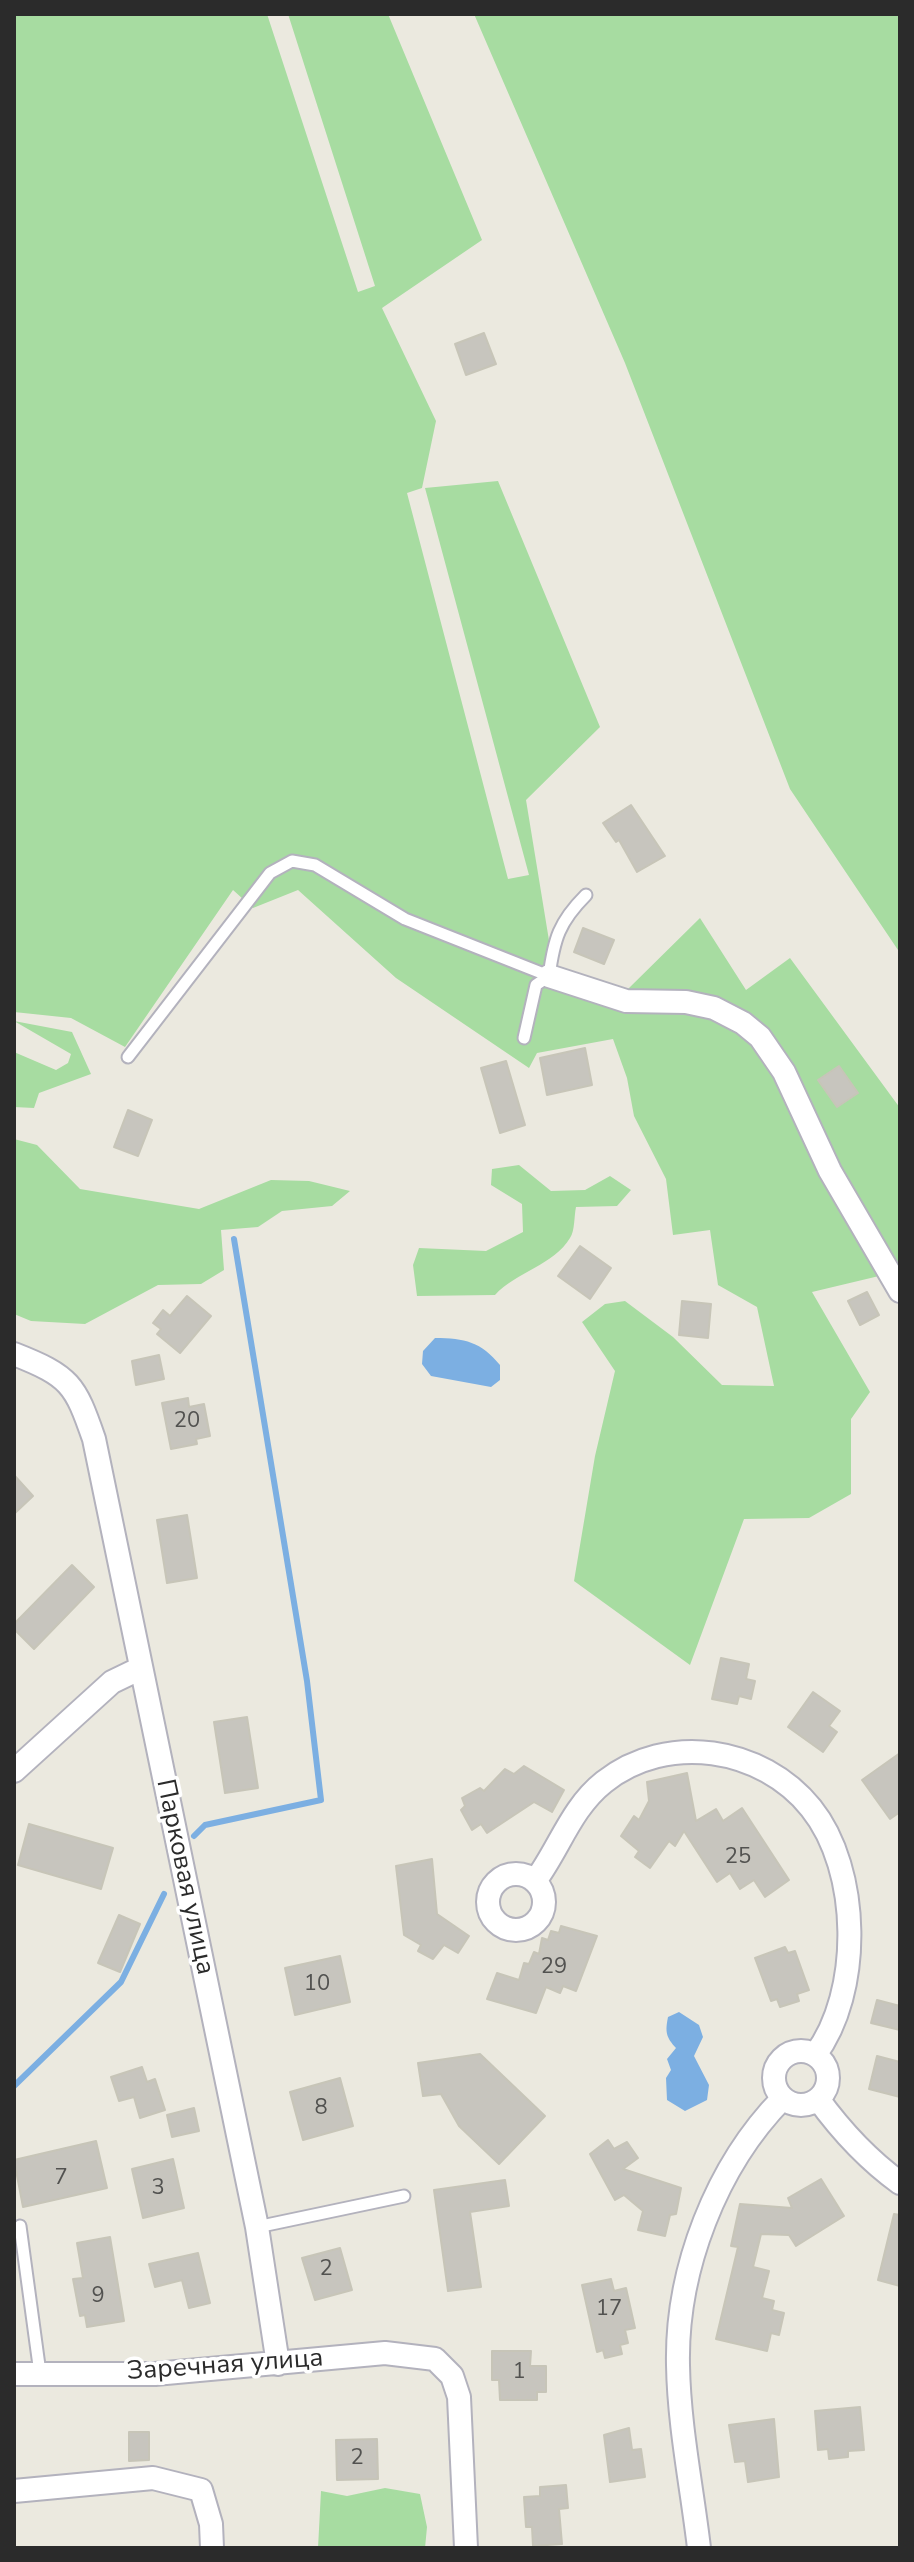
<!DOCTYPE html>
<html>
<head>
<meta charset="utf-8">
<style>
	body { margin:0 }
	#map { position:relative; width:914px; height:2562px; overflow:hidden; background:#ebe9df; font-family:"Nunito Sans",sans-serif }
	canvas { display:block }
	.frame { position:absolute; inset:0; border:16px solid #2b2b2b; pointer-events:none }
</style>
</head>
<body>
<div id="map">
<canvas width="914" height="2562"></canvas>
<div class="frame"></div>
</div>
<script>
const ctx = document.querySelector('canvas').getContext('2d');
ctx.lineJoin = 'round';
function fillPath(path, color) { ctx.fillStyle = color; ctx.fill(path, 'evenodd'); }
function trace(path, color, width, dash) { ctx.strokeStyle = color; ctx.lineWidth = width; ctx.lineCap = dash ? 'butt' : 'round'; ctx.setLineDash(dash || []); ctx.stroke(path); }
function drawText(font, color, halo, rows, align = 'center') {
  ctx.font = font + ' "Nunito Sans",sans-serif'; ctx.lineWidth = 7; ctx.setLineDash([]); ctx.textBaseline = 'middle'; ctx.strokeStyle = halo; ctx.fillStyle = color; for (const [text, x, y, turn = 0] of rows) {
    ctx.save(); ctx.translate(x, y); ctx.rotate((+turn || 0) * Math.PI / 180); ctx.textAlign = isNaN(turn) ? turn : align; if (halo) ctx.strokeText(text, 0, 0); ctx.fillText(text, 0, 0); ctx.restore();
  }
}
const green = new Path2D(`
	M 14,14 L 267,14 L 358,292 L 375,286 L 288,14 L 388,14 L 482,240 L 382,308 L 436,421 L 422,488 L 407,493 L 508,879 L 529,875 L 425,488 L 498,481 L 600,727 L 526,800 L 554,971 L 628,989 L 700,918 L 746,990 L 790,958 L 900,1108 L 900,1271 L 812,1292 L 870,1392 L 851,1419 L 851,1494 L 809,1518 L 744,1519 L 690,1665 L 574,1581 L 595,1456 L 615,1371 L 582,1322 L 605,1304 L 625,1301 L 673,1337 L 722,1385 L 774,1386 L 757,1307 L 718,1285 L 710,1230 L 673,1235 L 666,1179 L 634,1116 L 627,1078 L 613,1039 L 537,1053 L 529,1068 L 396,978 L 298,890 L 253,908 L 233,890 L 125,1047 L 71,1018 L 14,1012 Z
	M 474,14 L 900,14 L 900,953 L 790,789 L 625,363 Z
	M 14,1021 L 72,1032 L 91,1074 L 39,1093 L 34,1108 L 14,1107 L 14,1052 L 56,1070 L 68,1063 L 71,1054 Z
	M 14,1139 L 37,1145 L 80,1189 L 199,1209 L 271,1180 L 309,1181 L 350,1191 L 332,1206 L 282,1211 L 258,1227 L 221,1230 L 224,1270 L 201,1284 L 158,1285 L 85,1324 L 31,1321 L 14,1314 Z
	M 519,1165 L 551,1191 L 585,1190 L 610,1176 L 631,1190 L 617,1206 L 576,1207 C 574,1216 575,1231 570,1238 C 554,1265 516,1272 495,1295 L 417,1296 L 413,1265 L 419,1248 L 486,1251 L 523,1232 L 522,1204 L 491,1185 L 492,1169 Z
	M 385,2488 L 420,2494 L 427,2527 L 425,2548 L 318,2548 L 321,2491 L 347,2496 Z`);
const water = new Path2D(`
	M 435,1338 C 465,1338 481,1342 500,1365 L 500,1380 L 491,1387 L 431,1376 L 422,1364 L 423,1351 Z
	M 679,2012 L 699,2025 L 703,2037 L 694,2056 L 709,2085 L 707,2100 L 685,2111 L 667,2100 L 666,2078 L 671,2070 L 667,2059 L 676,2048 C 666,2037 665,2032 668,2017 Z`);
const stream = new Path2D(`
	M 194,1836 L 205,1825 L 321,1800 L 307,1681 L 234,1239
	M 14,2086 L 121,1982 L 164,1894`);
const building = new Path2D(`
	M 484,333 L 496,364 L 466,375 L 455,344 Z
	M 631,805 L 665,856 L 637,872 L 619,840 L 616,842 L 603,823 Z
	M 583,928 L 614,940 L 604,964 L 574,952 Z
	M 585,1048 L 592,1085 L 547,1095 L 540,1058 Z
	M 506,1061 L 525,1125 L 500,1133 L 481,1068 Z
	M 839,1066 L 858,1093 L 837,1107 L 818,1080 Z
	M 128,1110 L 152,1120 L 138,1156 L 114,1147 Z
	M 580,1246 L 611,1268 L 590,1299 L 558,1276 Z
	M 867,1292 L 879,1315 L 860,1325 L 848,1301 Z
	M 187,1296 L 211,1316 L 180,1353 L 157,1334 L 161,1329 L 153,1323 L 163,1310 L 170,1316 Z
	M 682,1301 L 711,1304 L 708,1338 L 679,1335 Z
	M 159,1355 L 164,1379 L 136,1385 L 132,1361 Z
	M 188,1398 L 189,1407 L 204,1404 L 210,1436 L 196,1439 L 197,1444 L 171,1449 L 162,1403 Z
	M 14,1475 L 33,1496 L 14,1514 Z
	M 187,1515 L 197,1578 L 167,1583 L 157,1520 Z
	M 72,1565 L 94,1587 L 34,1649 L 14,1629 L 14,1624 Z
	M 721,1658 L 749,1664 L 746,1679 L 755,1681 L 751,1699 L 739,1696 L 737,1704 L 712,1699 Z
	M 813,1692 L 840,1711 L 829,1726 L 837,1732 L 823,1752 L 788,1727 Z
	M 247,1717 L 258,1788 L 225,1793 L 214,1722 Z
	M 900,1753 L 900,1812 L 890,1819 L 862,1780 Z
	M 524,1766 L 564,1790 L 552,1812 L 534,1802 L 487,1833 L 481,1824 L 472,1830 L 461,1810 L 465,1806 L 462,1798 L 480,1788 L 484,1791 L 505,1769 L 514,1774 Z
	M 687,1773 L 696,1821 L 716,1809 L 723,1821 L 742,1808 L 789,1880 L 765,1897 L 754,1880 L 740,1889 L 730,1873 L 717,1882 L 684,1831 L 675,1846 L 669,1841 L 650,1868 L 635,1857 L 639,1851 L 621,1836 L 634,1816 L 639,1820 L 649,1801 L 647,1782 Z
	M 29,1824 L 113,1848 L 101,1889 L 18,1865 Z
	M 432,1859 L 437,1914 L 469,1936 L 458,1953 L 444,1945 L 433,1959 L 418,1951 L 421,1945 L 404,1935 L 396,1866 Z
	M 119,1915 L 140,1924 L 120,1972 L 98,1963 Z
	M 561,1926 L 597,1936 L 576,1991 L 563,1986 L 560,1993 L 546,1987 L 536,2013 L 487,1999 L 497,1973 L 519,1980 L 524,1963 L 529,1964 L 534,1952 L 539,1954 L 542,1938 L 548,1940 L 551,1931 L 559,1933 Z
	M 785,1947 L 788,1953 L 795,1951 L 809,1990 L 797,1994 L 799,2001 L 780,2007 L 777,1999 L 771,2001 L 755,1958 Z
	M 340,1956 L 350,2002 L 295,2015 L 285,1968 Z
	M 877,2000 L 900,2006 L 900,2030 L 871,2023 Z
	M 480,2054 L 545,2116 L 499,2164 L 459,2126 L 441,2094 L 423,2096 L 418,2063 Z
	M 877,2056 L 900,2062 L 900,2097 L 869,2089 Z
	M 142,2067 L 147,2082 L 155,2079 L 165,2110 L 140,2118 L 134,2097 L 119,2101 L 111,2077 Z
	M 340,2078 L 353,2126 L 303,2140 L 290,2092 Z
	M 194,2108 L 199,2131 L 172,2137 L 167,2115 Z
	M 608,2140 L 614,2149 L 627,2142 L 638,2158 L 623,2169 L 681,2188 L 676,2214 L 670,2215 L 665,2236 L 638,2230 L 643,2211 L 624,2195 L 615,2200 L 590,2154 Z
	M 96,2141 L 107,2188 L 23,2207 L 14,2160 Z
	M 173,2159 L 184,2208 L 143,2218 L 132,2169 Z
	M 821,2179 L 844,2216 L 796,2246 L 789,2235 L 761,2234 L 753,2267 L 769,2271 L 762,2298 L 774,2301 L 772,2310 L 784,2313 L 779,2335 L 771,2333 L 767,2351 L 716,2339 L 738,2247 L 731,2246 L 740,2204 L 792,2208 L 788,2198 Z
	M 505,2180 L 509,2206 L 470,2212 L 481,2287 L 448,2291 L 434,2190 Z
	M 894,2214 L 900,2215 L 900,2286 L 878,2280 Z
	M 110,2237 L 124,2321 L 87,2327 L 85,2315 L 80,2316 L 73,2279 L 83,2278 L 77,2243 Z
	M 340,2248 L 352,2290 L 315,2300 L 302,2258 Z
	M 198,2253 L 210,2303 L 189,2308 L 182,2280 L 155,2287 L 149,2264 Z
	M 611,2279 L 614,2291 L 626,2288 L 635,2328 L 625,2330 L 628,2343 L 620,2345 L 622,2354 L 605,2358 L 603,2350 L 597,2352 L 582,2285 Z
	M 492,2351 L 531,2351 L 530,2366 L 546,2366 L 546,2392 L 537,2392 L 537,2400 L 500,2400 L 499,2380 L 492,2380 Z
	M 860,2407 L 864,2450 L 848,2451 L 848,2457 L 829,2459 L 828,2449 L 818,2450 L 815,2411 Z
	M 774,2419 L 779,2477 L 748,2482 L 745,2461 L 735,2462 L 729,2425 Z
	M 629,2428 L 632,2450 L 641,2449 L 645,2477 L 610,2482 L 604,2435 Z
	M 129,2432 L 149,2432 L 149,2460 L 129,2461 Z
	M 377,2439 L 378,2479 L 337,2480 L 336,2440 Z
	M 566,2485 L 568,2508 L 559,2509 L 562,2544 L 533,2546 L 532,2527 L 526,2527 L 524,2497 L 540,2496 L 540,2487 Z`);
const lane = new Path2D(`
	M 524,1038 L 536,985 L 549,976 C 554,939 559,922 586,895
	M 128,1057 L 270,873 L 292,861 L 315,865 L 405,919 L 549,976
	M 20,2226 L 40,2373
	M 257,2227 L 404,2196`);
const street = new Path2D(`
	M 549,976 L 626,1001 L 686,1002 L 714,1008 L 743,1023 L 760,1037 L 784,1072 L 830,1171 L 900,1291
	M 14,1354 C 70,1376 75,1384 94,1439 L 257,2227 L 278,2364
	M 14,1771 L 112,1682 L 141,1668
	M488 1902a28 28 0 1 1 56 0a28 28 0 1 1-56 0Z
	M 535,1881 C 559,1849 571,1808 604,1782 C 667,1732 762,1747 811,1808 C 861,1870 862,1993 815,2055
	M774 2078a27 27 0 1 1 54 0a27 27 0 1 1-54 0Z
	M 818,2099 C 842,2132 867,2159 900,2183
	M 14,2374 L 155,2374 L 385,2353 L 435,2359 L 452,2376 L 459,2397 L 466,2548
	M 14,2491 L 153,2478 L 201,2490 L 211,2524 L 212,2548
	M 699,2548 C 692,2488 679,2426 678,2365 C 676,2270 716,2166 783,2098`);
const numberNames = [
	["20",187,1422],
	["25",738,1858],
	["29",554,1968],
	["10",317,1985],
	["8",321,2109],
	["7",61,2179],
	["3",158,2189],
	["2",326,2270],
	["9",98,2297],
	["17",609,2310],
	["1",519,2373],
	["2",357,2459]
];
const streetNames = [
	["Парковая улица",184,1877,78],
	["Заречная улица",225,2366,-4]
];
fillPath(green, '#a7dca1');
fillPath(water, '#7cafe2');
trace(stream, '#7cafe2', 6);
fillPath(building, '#c7c5be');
trace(building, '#c7c5b8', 2);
trace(lane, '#b3b2bd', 15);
trace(street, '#b3b2bd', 26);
trace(lane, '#fff', 11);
trace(street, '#fff', 22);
drawText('22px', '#525250', null, numberNames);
drawText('26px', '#2b2b2b', '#fff', streetNames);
</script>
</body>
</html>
